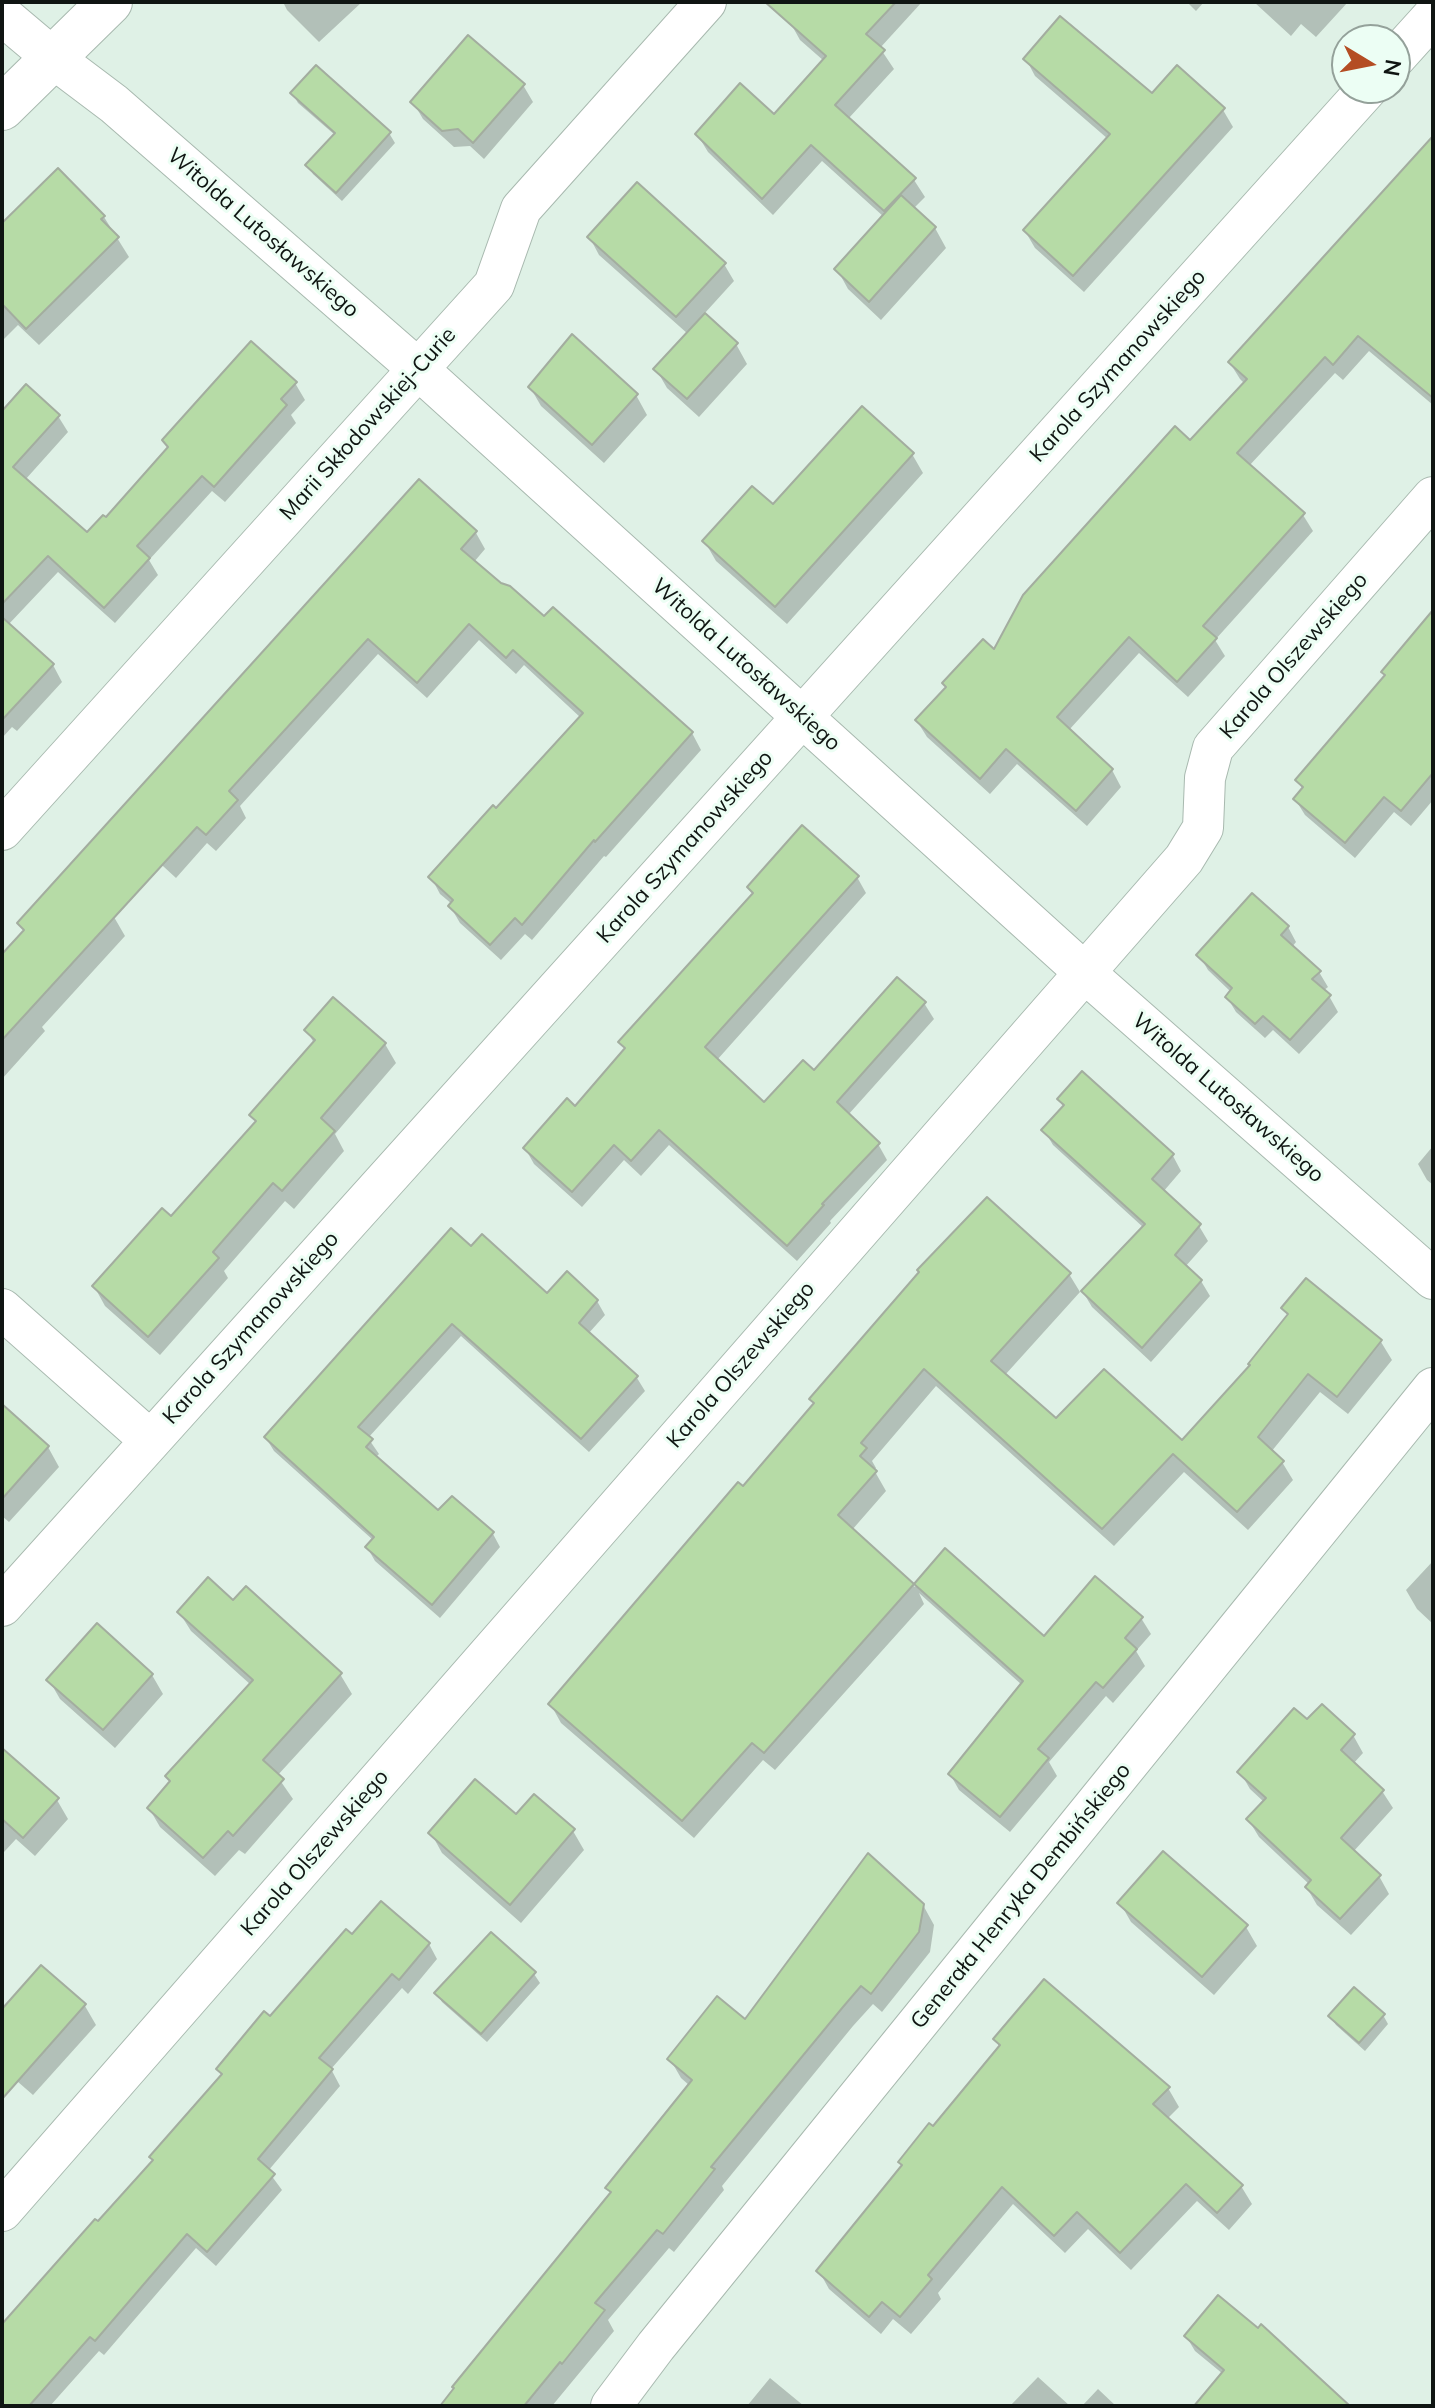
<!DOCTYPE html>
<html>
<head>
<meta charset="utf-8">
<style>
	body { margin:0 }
	#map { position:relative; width:1435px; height:2408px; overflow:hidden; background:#dff1e6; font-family:Mulish,sans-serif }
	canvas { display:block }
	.frame { position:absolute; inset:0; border:4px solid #0f1512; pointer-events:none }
	.north { position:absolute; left:1331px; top:24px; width:80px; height:80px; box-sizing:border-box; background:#ecfef4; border:2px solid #94a19a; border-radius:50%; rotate:100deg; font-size:22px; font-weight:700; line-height:32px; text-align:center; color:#0f1512 }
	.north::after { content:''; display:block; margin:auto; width:28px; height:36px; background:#b44d23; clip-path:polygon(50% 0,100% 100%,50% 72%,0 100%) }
</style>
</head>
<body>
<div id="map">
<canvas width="1435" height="2408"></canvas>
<div class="frame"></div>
<div class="north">N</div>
</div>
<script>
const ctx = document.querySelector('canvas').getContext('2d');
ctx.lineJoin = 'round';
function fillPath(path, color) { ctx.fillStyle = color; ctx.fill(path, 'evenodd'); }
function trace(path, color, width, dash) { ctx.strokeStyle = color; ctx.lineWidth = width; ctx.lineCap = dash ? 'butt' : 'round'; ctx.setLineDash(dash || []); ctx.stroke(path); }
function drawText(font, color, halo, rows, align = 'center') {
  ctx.font = font + ' Mulish,sans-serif'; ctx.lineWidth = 6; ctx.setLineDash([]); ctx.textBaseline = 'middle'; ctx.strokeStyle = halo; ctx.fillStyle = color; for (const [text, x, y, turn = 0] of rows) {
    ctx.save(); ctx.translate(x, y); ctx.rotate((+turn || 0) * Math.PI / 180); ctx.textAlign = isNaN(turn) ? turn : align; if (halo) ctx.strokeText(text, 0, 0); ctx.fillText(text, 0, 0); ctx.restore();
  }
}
const shadow = new Path2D(`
	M 283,2 L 362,2 L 319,42 L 287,10 Z
	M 808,2 L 922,2 L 880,48 L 894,69 L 848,119 L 914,180 L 925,197 L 913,209 L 935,228 L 946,248 L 881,320 L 848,289 L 837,269 L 884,217 L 822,161 L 773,215 L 708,152 L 697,134 L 774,117 L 824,61 L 800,40 L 790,22 Z
	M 1187,2 L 1204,2 L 1196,11 Z
	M 1254,2 L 1348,2 L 1316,37 L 1301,24 L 1291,36 Z
	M 1026,59 L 1152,96 L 1223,110 L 1233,127 L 1084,292 L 1035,248 L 1025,231 L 1108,139 L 1035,76 Z
	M 523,85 L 533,102 L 484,159 L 470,146 L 454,147 L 423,119 L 413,102 Z
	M 293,94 L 389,133 L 395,143 L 342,201 L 313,174 L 308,165 L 335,135 L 298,103 Z
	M 1433,136 L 1433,405 L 1369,351 L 1343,380 L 1335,373 L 1249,466 L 1303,515 L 1313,531 L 1215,640 L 1225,656 L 1188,697 L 1139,653 L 1069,730 L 1112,770 L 1121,787 L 1087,826 L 1017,764 L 990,794 L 927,737 L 917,721 L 995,652 L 1245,384 L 1240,379 L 1230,363 Z
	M 58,171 L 104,217 L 129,257 L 39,345 L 18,325 L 2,341 L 2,226 Z
	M 590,238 L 724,264 L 734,281 L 704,314 L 736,344 L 747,364 L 699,417 L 667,388 L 656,369 L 688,334 L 599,255 Z
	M 295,383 L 305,400 L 291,415 L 296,423 L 225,502 L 212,491 L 149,560 L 158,575 L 115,623 L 58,572 L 8,625 L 53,665 L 62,682 L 17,731 L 12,727 L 2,738 L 2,410 L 24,385 L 58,416 L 68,432 L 25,480 L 88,535 Z
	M 530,387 L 636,395 L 647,415 L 604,463 L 541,406 Z
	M 912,454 L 923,473 L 787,624 L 716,561 L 705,542 L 773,507 Z
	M 419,482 L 476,533 L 485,549 L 474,562 L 692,733 L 701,750 L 606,857 L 604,856 L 532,940 L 525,934 L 501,960 L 460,923 L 450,906 L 452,904 L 440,894 L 431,877 L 497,811 L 581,718 L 524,665 L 516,674 L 479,640 L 427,698 L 378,654 L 240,806 L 246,818 L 216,851 L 207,843 L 176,878 L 127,833 Z
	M 1433,614 L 1433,800 L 1411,826 L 1394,812 L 1355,858 L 1305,815 L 1295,799 L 1303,790 L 1297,780 L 1386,676 Z
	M 857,877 L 866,893 L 717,1060 L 764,1105 L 924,1003 L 934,1019 L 848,1115 L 878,1144 L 887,1160 L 830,1221 L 831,1223 L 797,1261 L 669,1145 L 641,1176 L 624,1160 L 582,1207 L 534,1164 L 525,1148 L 576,1109 L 626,1051 L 621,1042 L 753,895 L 749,888 Z
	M 1253,896 L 1288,927 L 1296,942 L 1292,947 L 1319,972 L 1328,987 L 1323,991 L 1329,996 L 1338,1012 L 1299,1054 L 1273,1030 L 1265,1038 L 1236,1012 L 1227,997 L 1231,992 L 1208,970 L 1199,955 Z
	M 114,917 L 125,936 L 42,1027 L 45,1031 L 2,1079 L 2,957 L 24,932 L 20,924 Z
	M 307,1031 L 385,1044 L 396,1063 L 335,1134 L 344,1151 L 294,1209 L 285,1201 L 224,1271 L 228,1278 L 160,1355 L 105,1306 L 94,1286 L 171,1218 L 256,1123 L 252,1115 L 314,1043 Z
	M 1059,1100 L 1173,1156 L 1181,1171 L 1163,1192 L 1199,1226 L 1208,1241 L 1185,1267 L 1201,1281 L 1210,1296 L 1151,1362 L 1092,1307 L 1083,1292 L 1144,1228 L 1053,1145 L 1044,1130 L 1064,1108 Z
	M 1433,1146 L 1433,1185 L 1427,1180 L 1418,1164 Z
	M 472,1248 L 548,1296 L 597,1301 L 605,1315 L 588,1334 L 637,1378 L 645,1391 L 589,1452 L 461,1336 L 368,1438 L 379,1454 L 375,1458 L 439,1513 L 452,1499 L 493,1534 L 500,1547 L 440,1618 L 375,1561 L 367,1547 L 373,1540 L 274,1451 L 266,1438 Z
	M 1069,1274 L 1080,1292 L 1005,1375 L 1056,1421 L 1182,1443 L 1252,1366 L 1288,1316 L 1283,1308 L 1306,1281 L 1381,1342 L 1392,1360 L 1348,1414 L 1320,1392 L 1271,1452 L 1282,1462 L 1293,1480 L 1248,1530 L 1184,1472 L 1114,1546 L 936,1386 L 872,1461 L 876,1468 L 874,1470 L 886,1491 L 852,1530 L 915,1587 L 946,1550 L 1044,1639 L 1141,1618 L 1151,1634 L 1136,1651 L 1145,1666 L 1113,1703 L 1106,1696 L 1049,1762 L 1057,1776 L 1010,1832 L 959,1790 L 950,1774 L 1022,1685 L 919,1593 L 924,1604 L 775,1770 L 763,1760 L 694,1838 L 561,1723 L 551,1705 L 743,1489 L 815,1405 L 812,1399 Z
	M 2,1407 L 48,1447 L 59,1467 L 9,1522 L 2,1516 Z
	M 1433,1561 L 1433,1624 L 1417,1609 L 1406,1590 Z
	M 234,1603 L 340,1674 L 352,1694 L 277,1776 L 293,1799 L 245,1854 L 239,1850 L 215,1876 L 160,1827 L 149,1808 L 251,1685 L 191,1631 L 179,1612 Z
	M 152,1675 L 163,1694 L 115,1748 L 60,1699 L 49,1680 Z
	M 1307,1722 L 1353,1735 L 1363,1753 L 1353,1764 L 1382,1791 L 1393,1808 L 1353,1852 L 1379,1876 L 1389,1894 L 1351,1935 L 1317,1905 L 1307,1888 L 1310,1885 L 1259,1837 L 1248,1819 L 1264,1802 L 1250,1789 L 1240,1772 Z
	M 2,1755 L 57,1800 L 68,1819 L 35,1856 L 16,1839 L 4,1852 L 2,1850 Z
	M 516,1817 L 573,1831 L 584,1850 L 521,1923 L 442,1853 L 431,1833 Z
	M 1120,1903 L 1246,1927 L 1257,1946 L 1214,1995 L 1131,1922 Z
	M 923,1905 L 934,1925 L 930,1952 L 882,2012 L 873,2004 L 853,2026 L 722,2186 L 724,2190 L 674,2252 L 669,2248 L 608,2320 L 614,2331 L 552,2406 L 442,2406 L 611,2194 L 608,2188 L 690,2086 L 681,2078 L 670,2059 L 745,2022 Z
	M 352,1937 L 429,1944 L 437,1959 L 408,1994 L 402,1988 L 331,2069 L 340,2086 L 268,2171 L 282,2190 L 216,2266 L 196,2248 L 104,2355 L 99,2351 L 50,2406 L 2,2406 L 2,2336 L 154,2162 L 151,2157 L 222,2076 L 218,2069 Z
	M 42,1968 L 85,2006 L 96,2025 L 33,2095 L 2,2068 L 2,2012 Z
	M 534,1974 L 540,1983 L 487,2042 L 442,2002 L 437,1993 Z
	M 1383,2015 L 1388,2024 L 1365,2051 L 1336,2025 L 1330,2016 Z
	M 995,2039 L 1168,2088 L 1179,2107 L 1167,2119 L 1241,2186 L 1252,2204 L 1229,2230 L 1197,2201 L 1131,2270 L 1088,2229 L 1065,2253 L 1013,2204 L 938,2293 L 941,2299 L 911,2334 L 893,2319 L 881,2334 L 829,2289 L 819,2271 L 903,2167 L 900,2162 L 933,2128 L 1000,2048 Z
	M 1186,2336 L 1347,2406 L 1196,2406 L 1223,2374 L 1195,2351 Z
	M 1038,2377 L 1070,2406 L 1010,2406 Z
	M 770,2378 L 804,2406 L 747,2406 Z
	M 1098,2389 L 1116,2406 L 1082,2406 Z`);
const building = new Path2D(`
	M 765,2 L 896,2 L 866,34 L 885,50 L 835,105 L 916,178 L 884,211 L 811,145 L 762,199 L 695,134 L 740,83 L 774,114 L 826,56 Z
	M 1060,16 L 1152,93 L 1177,65 L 1225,108 L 1073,276 L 1023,230 L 1110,134 L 1023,59 Z
	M 468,35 L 525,84 L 473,143 L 458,129 L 442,131 L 410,102 Z
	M 316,65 L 391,132 L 336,193 L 305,165 L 335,133 L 290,93 Z
	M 1433,136 L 1433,398 L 1358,336 L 1333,365 L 1325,357 L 1237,453 L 1305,513 L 1203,626 L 1217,638 L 1177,682 L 1129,637 L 1057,717 L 1113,769 L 1076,811 L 1006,749 L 980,779 L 915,720 L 946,687 L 942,683 L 983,639 L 994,649 L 1023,595 L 1175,426 L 1190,440 L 1247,379 L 1228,362 Z
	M 58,168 L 105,216 L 101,219 L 119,237 L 26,329 L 2,304 L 2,223 Z
	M 637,182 L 726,263 L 676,317 L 587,237 Z
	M 901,195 L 936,227 L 869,302 L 834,269 Z
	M 705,313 L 738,343 L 687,399 L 653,369 Z
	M 572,334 L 638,394 L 592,445 L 528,387 Z
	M 251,341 L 297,382 L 281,399 L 287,405 L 214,487 L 202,476 L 137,546 L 150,558 L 104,608 L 48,556 L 2,604 L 2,411 L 26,384 L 60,415 L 13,467 L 87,532 L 103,515 L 106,517 L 168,447 L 162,440 Z
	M 862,406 L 914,453 L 775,607 L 702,541 L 752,486 L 773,504 Z
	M 419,479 L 477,531 L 461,549 L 501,583 L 510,586 L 544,616 L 553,607 L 693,732 L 595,842 L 594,840 L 522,925 L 515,918 L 490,945 L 448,906 L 453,900 L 428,877 L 493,805 L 496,808 L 583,713 L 513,650 L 506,658 L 469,624 L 417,683 L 368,639 L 229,791 L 238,800 L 206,835 L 197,827 L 2,1040 L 2,954 L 24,930 L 17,923 Z
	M 1433,610 L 1433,773 L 1401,811 L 1384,797 L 1345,843 L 1293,799 L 1303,787 L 1295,780 L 1385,675 L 1381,672 Z
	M 2,617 L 54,664 L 2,720 Z
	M 802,825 L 859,876 L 705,1047 L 764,1102 L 803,1060 L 814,1070 L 897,977 L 926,1002 L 837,1102 L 880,1143 L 822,1204 L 824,1205 L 787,1246 L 659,1130 L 631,1161 L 614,1145 L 572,1192 L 523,1148 L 567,1098 L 575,1106 L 625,1048 L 618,1042 L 753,893 L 747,887 Z
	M 1252,893 L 1289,926 L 1281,935 L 1321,971 L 1312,979 L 1331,995 L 1290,1040 L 1263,1016 L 1255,1024 L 1225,997 L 1232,988 L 1196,955 Z
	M 333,997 L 386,1043 L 321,1118 L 335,1131 L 282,1191 L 273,1183 L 213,1252 L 219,1258 L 148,1337 L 92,1286 L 162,1208 L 171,1216 L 256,1121 L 249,1115 L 315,1040 L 304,1030 Z
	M 1082,1071 L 1174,1154 L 1152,1179 L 1201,1224 L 1175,1255 L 1202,1280 L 1142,1348 L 1081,1291 L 1145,1224 L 1041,1130 L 1064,1105 L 1057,1099 Z
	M 987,1197 L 1071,1273 L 991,1361 L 1056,1418 L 1104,1369 L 1182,1440 L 1250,1365 L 1248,1364 L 1288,1314 L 1281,1308 L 1306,1278 L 1382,1340 L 1337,1397 L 1308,1374 L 1258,1437 L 1284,1461 L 1237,1512 L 1173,1454 L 1102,1529 L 924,1369 L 861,1443 L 867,1448 L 860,1456 L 877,1471 L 838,1515 L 914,1584 L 764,1753 L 752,1743 L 682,1821 L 548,1704 L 738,1482 L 743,1486 L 814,1403 L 809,1399 L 919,1272 L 917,1270 Z
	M 451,1228 L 471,1246 L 482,1234 L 547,1293 L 567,1271 L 598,1300 L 579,1323 L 638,1376 L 581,1439 L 452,1324 L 358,1427 L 373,1439 L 366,1447 L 438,1510 L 452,1496 L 494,1532 L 432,1605 L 365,1547 L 374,1537 L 264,1437 Z
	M 2,1404 L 49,1446 L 2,1499 Z
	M 945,1548 L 1044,1636 L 1095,1576 L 1143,1617 L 1125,1638 L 1137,1649 L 1103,1688 L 1096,1682 L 1038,1749 L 1049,1758 L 1000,1817 L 948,1774 L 1023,1681 L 914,1584 Z
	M 208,1577 L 233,1600 L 246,1586 L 342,1673 L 263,1760 L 284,1779 L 233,1836 L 228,1831 L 203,1858 L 147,1808 L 170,1781 L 165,1776 L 253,1680 L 177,1612 Z
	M 97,1623 L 153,1674 L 103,1730 L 46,1680 Z
	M 1322,1704 L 1355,1734 L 1341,1750 L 1384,1790 L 1341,1838 L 1381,1875 L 1340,1919 L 1305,1887 L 1311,1880 L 1246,1819 L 1266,1798 L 1237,1772 L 1294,1708 L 1307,1719 Z
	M 2,1748 L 59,1798 L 23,1838 L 2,1819 Z
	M 475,1779 L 516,1814 L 534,1794 L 575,1829 L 510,1905 L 428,1833 Z
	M 1163,1851 L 1248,1925 L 1202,1977 L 1117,1903 Z
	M 868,1853 L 924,1904 L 919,1932 L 871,1994 L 861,1986 L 843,2007 L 711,2167 L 715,2169 L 663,2234 L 657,2230 L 595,2303 L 605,2310 L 562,2364 L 560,2362 L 524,2406 L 440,2406 L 454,2388 L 452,2387 L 611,2192 L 605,2188 L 692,2080 L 667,2059 L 717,1996 L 745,2019 Z
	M 381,1901 L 430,1943 L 399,1980 L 392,1974 L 319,2058 L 333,2069 L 258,2159 L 275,2174 L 207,2252 L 187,2234 L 95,2341 L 90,2337 L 29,2406 L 2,2406 L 2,2324 L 95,2219 L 98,2221 L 153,2160 L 149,2157 L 222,2074 L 216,2069 L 264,2011 L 270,2016 L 346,1929 L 352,1934 Z
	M 491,1932 L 536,1972 L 481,2034 L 434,1993 Z
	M 41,1965 L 86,2004 L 2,2099 L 2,2009 Z
	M 1044,1979 L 1170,2087 L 1153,2104 L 1243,2185 L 1217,2213 L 1186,2184 L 1120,2253 L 1077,2212 L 1054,2236 L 1002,2187 L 928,2275 L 932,2279 L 900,2317 L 882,2302 L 869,2317 L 816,2271 L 902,2165 L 898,2162 L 929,2123 L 933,2126 L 1000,2045 L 993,2039 Z
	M 1354,1987 L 1385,2014 L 1359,2043 L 1328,2016 Z
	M 1218,2295 L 1258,2328 L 1261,2324 L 1350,2406 L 1194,2406 L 1224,2370 L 1184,2336 Z`);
const street = new Path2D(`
	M 2,15 L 53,58 L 114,104 L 418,369 L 1084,972 L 1433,1279
	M 1395,58 L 1433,16
	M 2,830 L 494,285 L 521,209 L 706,2
	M 2,1309 L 150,1440
	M 2,1606 L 1368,88
	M 2,2211 L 1184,859 L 1203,828 L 1205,778 L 1213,748 L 1433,497
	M 611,2406 L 656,2346 L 1433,1388`);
const secondary = new Path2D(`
	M 2,108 L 110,2`);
const streetNames = [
	["Witolda Lutosławskiego",263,233,41],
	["Karola Szymanowskiego",1118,366,-48],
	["Marii Skłodowskiej-Curie",368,424,-48],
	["Karola Olszewskiego",1294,656,-49],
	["Witolda Lutosławskiego",746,665,42],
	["Karola Szymanowskiego",685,847,-48],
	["Witolda Lutosławskiego",1228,1098,41],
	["Karola Szymanowskiego",251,1328,-48],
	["Karola Olszewskiego",741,1365,-49],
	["Karola Olszewskiego",315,1853,-49],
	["Generała Henryka Dembińskiego",1021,1896,-51]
];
fillPath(shadow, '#0003');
fillPath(building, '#b6dba6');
trace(building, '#a3ad9f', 2);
trace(street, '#a8b9af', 42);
trace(secondary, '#a8b9af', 46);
trace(street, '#fff', 40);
trace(secondary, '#fff', 44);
drawText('22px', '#0f1512', '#ecfef4', streetNames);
</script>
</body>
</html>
